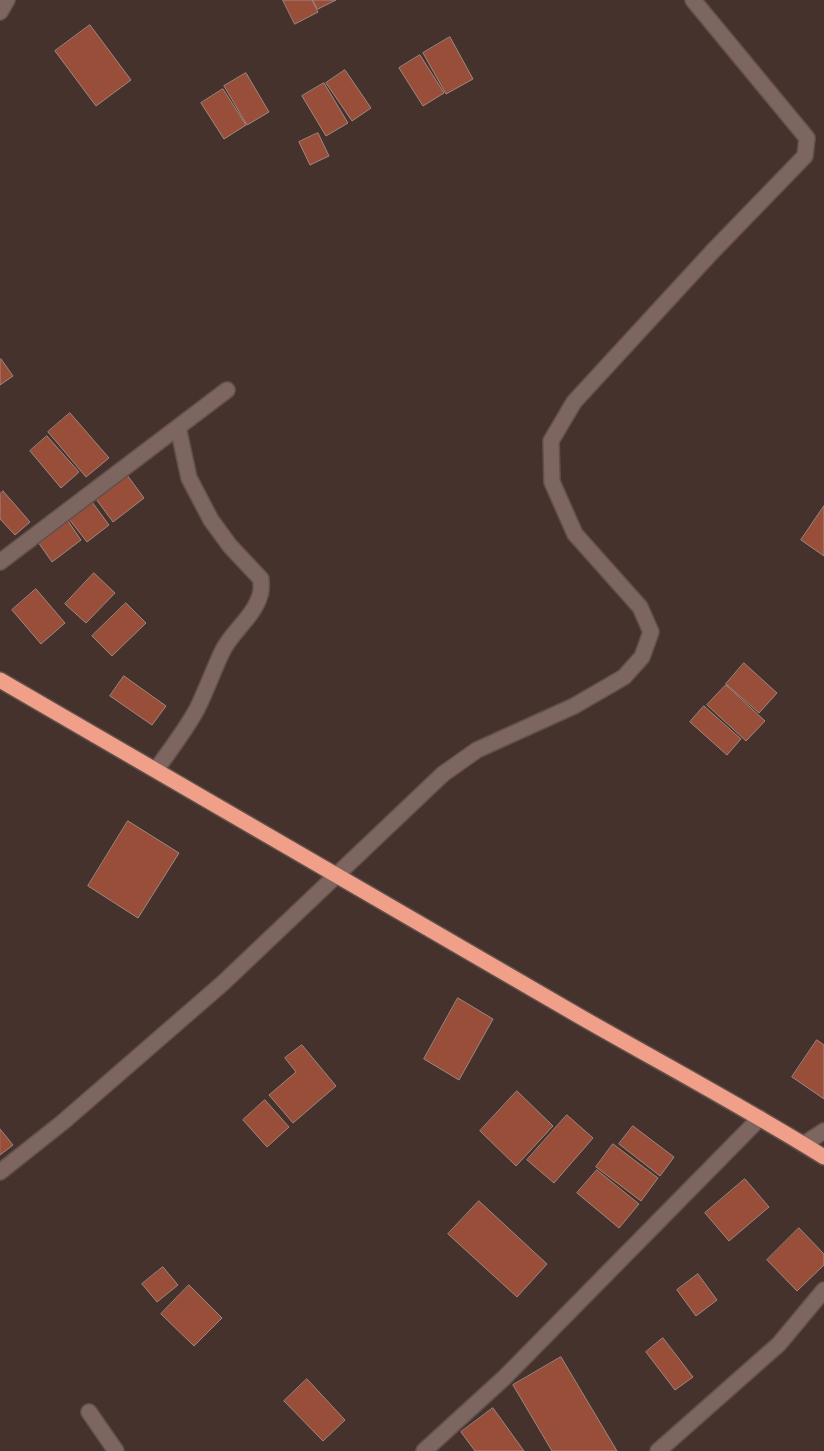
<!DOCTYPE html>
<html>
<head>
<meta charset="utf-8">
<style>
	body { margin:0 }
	canvas { display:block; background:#46322c }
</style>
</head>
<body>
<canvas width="824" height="1451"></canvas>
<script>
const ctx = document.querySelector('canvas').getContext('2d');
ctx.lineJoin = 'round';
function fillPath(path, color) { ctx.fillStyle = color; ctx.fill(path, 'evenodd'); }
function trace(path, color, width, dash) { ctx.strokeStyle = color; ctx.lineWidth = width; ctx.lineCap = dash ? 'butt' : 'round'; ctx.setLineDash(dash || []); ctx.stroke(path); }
const building = new Path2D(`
	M 283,0 L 312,0 L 318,12 L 295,24 Z
	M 313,0 L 336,0 L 318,9 Z
	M 90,25 L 131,80 L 96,106 L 55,51 Z
	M 450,37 L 473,79 L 446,94 L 423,53 Z
	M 420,55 L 444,93 L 423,106 L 399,68 Z
	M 345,70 L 371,108 L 352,121 L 326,83 Z
	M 246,73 L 269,112 L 247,125 L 224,86 Z
	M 324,83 L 348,123 L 326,136 L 302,96 Z
	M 223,89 L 246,125 L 224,139 L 201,103 Z
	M 318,133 L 329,156 L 310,165 L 299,142 Z
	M 1,359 L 13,376 L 0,385 L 0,360 Z
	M 70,413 L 109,458 L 86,477 L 48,432 Z
	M 47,436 L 79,472 L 61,488 L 30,451 Z
	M 127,475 L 144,498 L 113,522 L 96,499 Z
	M 3,491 L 30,522 L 15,535 L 0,519 L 0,494 Z
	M 92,502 L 109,525 L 87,542 L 69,519 Z
	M 824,506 L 824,556 L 801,540 Z
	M 68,521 L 81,540 L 52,562 L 38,542 Z
	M 94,573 L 115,593 L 86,623 L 65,604 Z
	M 36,589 L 65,623 L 41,644 L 12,610 Z
	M 126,603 L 146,623 L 112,656 L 92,636 Z
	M 744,663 L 777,693 L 759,713 L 726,684 Z
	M 124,676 L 166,706 L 152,725 L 110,696 Z
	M 726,685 L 765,721 L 746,741 L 707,705 Z
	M 704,706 L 741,739 L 727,755 L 690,722 Z
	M 128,821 L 179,853 L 138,918 L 88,886 Z
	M 458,998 L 493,1019 L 459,1080 L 424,1059 Z
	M 817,1040 L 824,1045 L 824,1099 L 792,1077 Z
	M 302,1045 L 336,1086 L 293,1123 L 269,1095 L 296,1072 L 285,1058 Z
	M 517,1091 L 553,1126 L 516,1166 L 480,1131 Z
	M 265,1100 L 289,1127 L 267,1147 L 243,1120 Z
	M 567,1115 L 593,1138 L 554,1183 L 527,1160 Z
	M 633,1126 L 674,1157 L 660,1176 L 619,1144 Z
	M 0,1129 L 13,1145 L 0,1155 Z
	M 613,1144 L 658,1178 L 641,1201 L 596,1167 Z
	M 597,1170 L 639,1204 L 619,1228 L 577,1193 Z
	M 745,1179 L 769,1207 L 729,1241 L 705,1213 Z
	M 479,1201 L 547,1264 L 517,1297 L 448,1234 Z
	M 799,1228 L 824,1254 L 824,1265 L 797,1291 L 767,1260 Z
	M 163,1267 L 178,1285 L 157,1302 L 142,1284 Z
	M 698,1274 L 717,1300 L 696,1316 L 677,1290 Z
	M 189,1285 L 222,1318 L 194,1346 L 161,1314 Z
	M 663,1338 L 693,1377 L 675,1390 L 646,1352 Z
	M 561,1357 L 617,1451 L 552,1451 L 513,1385 Z
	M 307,1379 L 345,1420 L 323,1441 L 284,1401 Z
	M 493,1408 L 524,1451 L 475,1451 L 461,1432 Z`);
const street = new Path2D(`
	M 0,12 L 7,0
	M 0,562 L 227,390
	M 156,770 C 170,750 185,731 197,709 C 206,691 213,671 222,652 C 231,632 254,617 260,595 C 262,590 261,584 261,579 L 230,546 L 211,520 L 189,478 L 178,427
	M 804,1144 L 824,1131
	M 0,1172 L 63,1122 L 223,983 L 443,774 L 477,750 L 574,706 L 624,677 L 642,657 L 651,632 L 640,607 L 575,534 L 552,482 L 551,441 L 574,402 L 712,252 L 805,156 L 807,138 L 693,0
	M 89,1412 L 116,1451
	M 424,1451 L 504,1378 L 760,1118
	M 658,1451 L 779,1344 L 824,1290`);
const highway = new Path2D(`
	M 0,680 C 193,792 386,904 579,1016 C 661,1063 744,1107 824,1157`);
fillPath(building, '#994e39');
trace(building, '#9f867f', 1);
trace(street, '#62504c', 18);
trace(highway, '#62504c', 18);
trace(street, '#7e6660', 15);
trace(highway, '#f09f88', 15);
</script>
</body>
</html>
